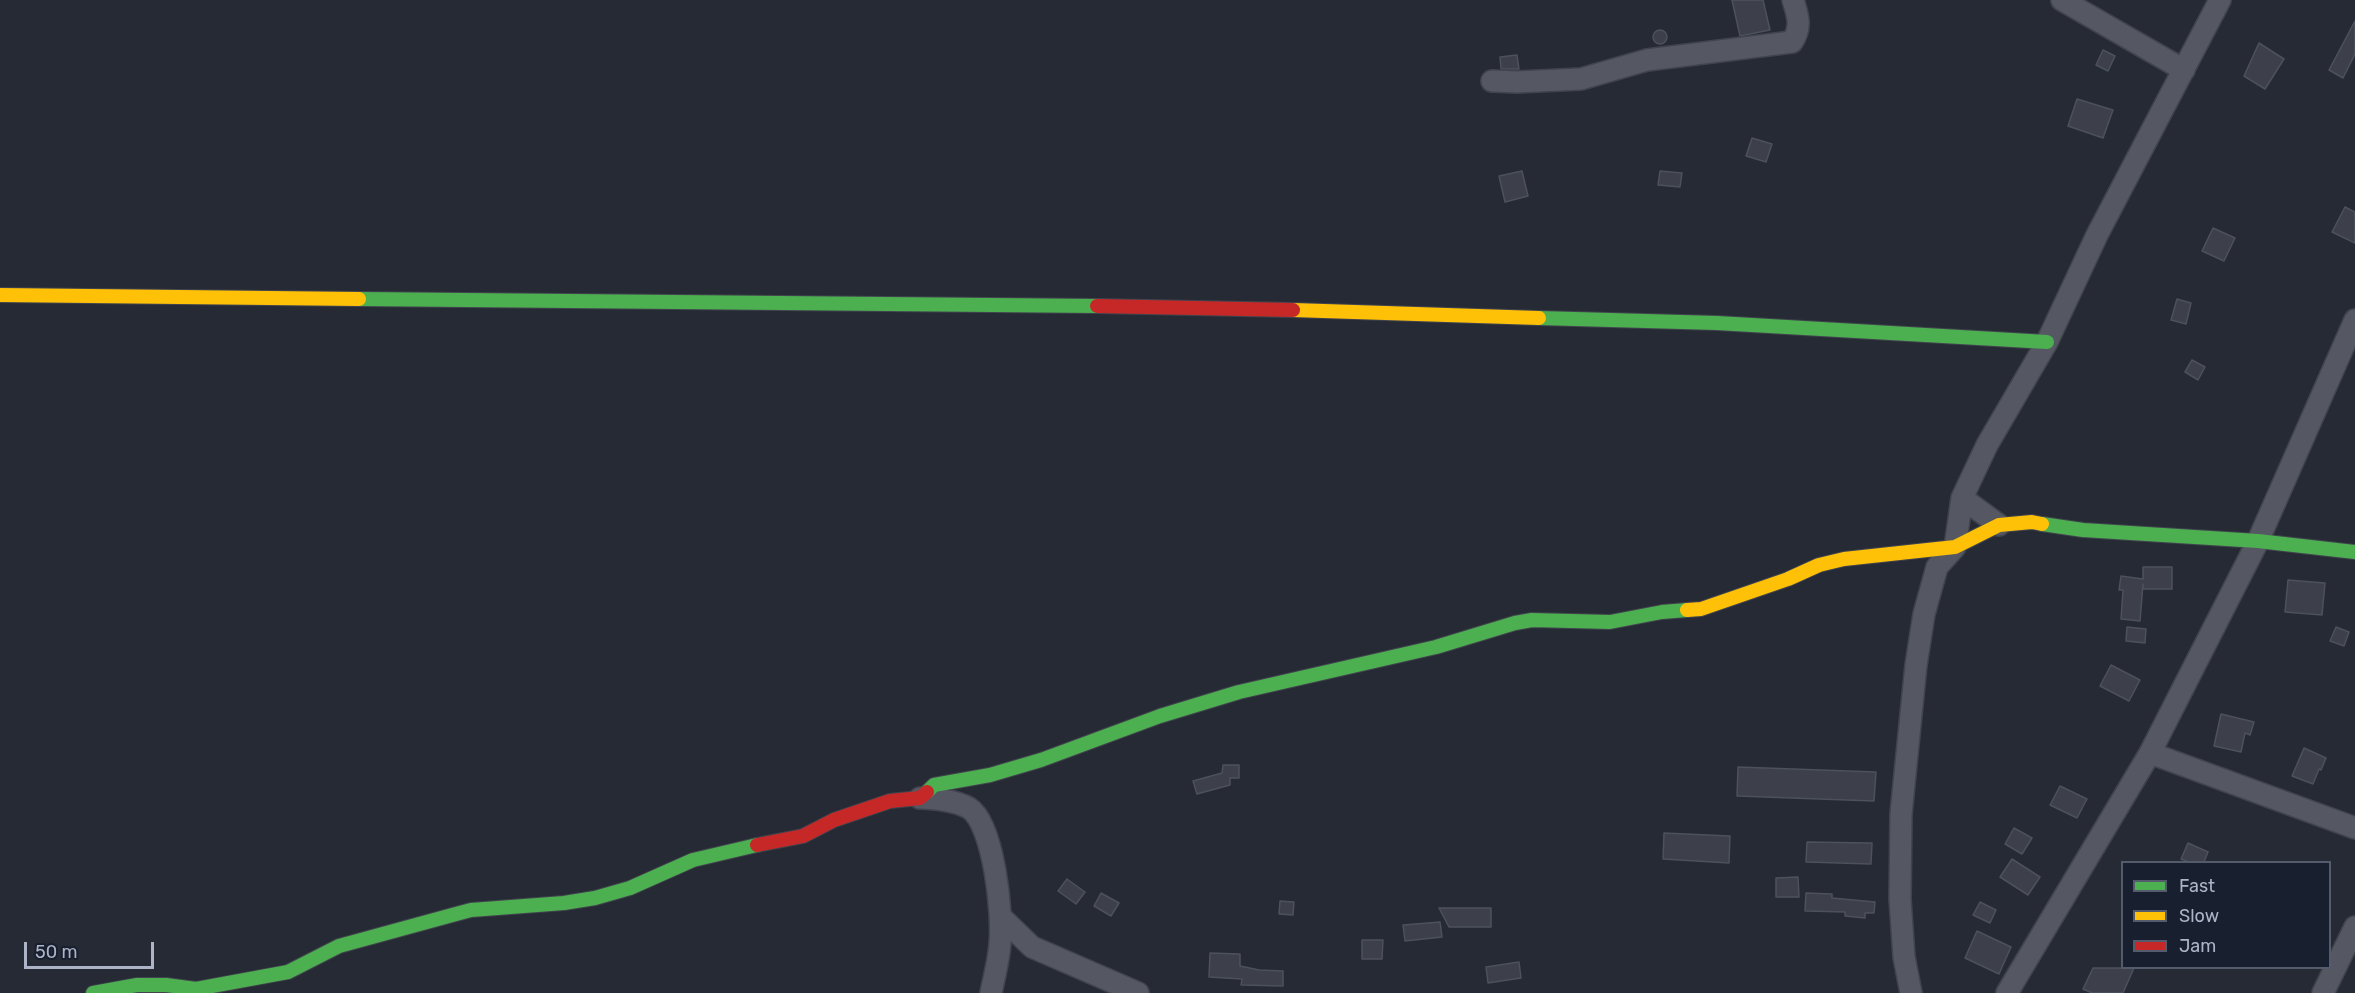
<!DOCTYPE html>
<html>
<head>
<meta charset="utf-8">
<style>
	body { margin:0 }
	#map { position:relative; width:2355px; height:993px; overflow:hidden; background:#252a35; font-family:Rubik,sans-serif }
	canvas { display:block }
	.legend { position:absolute; left:2121px; top:861px; width:210px; height:108px; box-sizing:border-box; background:#181f2f; border:2px solid #545b6c; margin:0; padding:8px 10px; list-style:none; font-size:18px; color:#adb4c7 }
	.legend li { display:flex; align-items:center; gap:12px; height:30px }
	.legend b { width:30px; border:2px solid #545b6c }
	.scale { position:absolute; left:24px; top:942px; width:130px; height:27px; box-sizing:border-box; border:3px solid #adb4c7; border-top:0; padding-left:8px; font-size:18px; line-height:21px; white-space:nowrap; color:#adb4c7; -webkit-text-stroke:4px #181f2f; paint-order:stroke }
</style>
</head>
<body>
<div id="map">
<canvas width="2355" height="993"></canvas>
<ul class="legend">
<li><b style="height:8px;background:#4caf50"></b>Fast</li>
<li><b style="height:8px;background:#ffc107"></b>Slow</li>
<li><b style="height:8px;background:#c62828"></b>Jam</li>
</ul>
<div class="scale">50 m</div>
</div>
<script>
const ctx = document.querySelector('canvas').getContext('2d');
ctx.lineJoin = 'round';
function fillPath(path, color) { ctx.fillStyle = color; ctx.fill(path, 'evenodd'); }
function trace(path, color, width, dash) { ctx.strokeStyle = color; ctx.lineWidth = width; ctx.lineCap = dash ? 'butt' : 'round'; ctx.setLineDash(dash || []); ctx.stroke(path); }
const building = new Path2D(`
	M 1732,0 L 1763,0 L 1770,30 L 1740,36 Z
	M 2355,21 L 2355,54 L 2343,78 L 2329,70 Z
	M1653 37a7 7 0 1 1 14 0a7 7 0 1 1-14 0Z
	M 2259,43 L 2284,59 L 2265,89 L 2244,76 Z
	M 2103,50 L 2115,56 L 2108,71 L 2096,65 Z
	M 1517,55 L 1519,69 L 1501,69 L 1500,57 Z
	M 2077,99 L 2113,110 L 2103,138 L 2068,126 Z
	M 1752,138 L 1772,144 L 1766,162 L 1746,156 Z
	M 1522,171 L 1528,196 L 1505,202 L 1499,176 Z
	M 1660,171 L 1682,173 L 1680,187 L 1658,185 Z
	M 2345,207 L 2355,212 L 2355,243 L 2332,232 Z
	M 2213,228 L 2235,238 L 2224,261 L 2202,251 Z
	M 2177,299 L 2191,303 L 2186,324 L 2171,320 Z
	M 2192,360 L 2205,367 L 2198,380 L 2185,372 Z
	M 2143,567 L 2172,567 L 2172,589 L 2143,589 L 2143,584 L 2140,621 L 2121,619 L 2123,590 L 2119,590 L 2121,576 L 2143,579 Z
	M 2288,580 L 2325,583 L 2322,615 L 2285,612 Z
	M 2127,627 L 2146,629 L 2145,643 L 2126,641 Z
	M 2336,627 L 2349,632 L 2344,646 L 2330,641 Z
	M 2111,665 L 2140,680 L 2129,701 L 2100,686 Z
	M 2221,714 L 2254,722 L 2250,735 L 2245,733 L 2241,752 L 2214,746 Z
	M 2304,748 L 2326,758 L 2321,770 L 2319,769 L 2313,784 L 2292,776 Z
	M 1223,765 L 1239,765 L 1239,778 L 1230,778 L 1230,785 L 1197,794 L 1193,781 L 1222,773 Z
	M 1738,767 L 1876,772 L 1874,801 L 1737,796 Z
	M 2060,786 L 2087,799 L 2077,818 L 2050,805 Z
	M 2014,828 L 2032,838 L 2022,854 L 2005,844 Z
	M 1664,833 L 1730,836 L 1729,863 L 1663,859 Z
	M 1807,842 L 1872,843 L 1871,864 L 1806,862 Z
	M 2188,843 L 2208,852 L 2204,862 L 2189,862 L 2181,859 Z
	M 2012,859 L 2040,877 L 2028,895 L 2000,877 Z
	M 1798,877 L 1799,897 L 1776,897 L 1776,878 Z
	M 1067,879 L 1085,892 L 1076,904 L 1058,891 Z
	M 1101,893 L 1119,903 L 1111,916 L 1094,906 Z
	M 1806,893 L 1832,894 L 1832,898 L 1875,902 L 1874,913 L 1865,913 L 1865,918 L 1845,916 L 1845,912 L 1805,911 Z
	M 1280,901 L 1294,902 L 1293,915 L 1279,914 Z
	M 1980,902 L 1996,910 L 1990,923 L 1973,915 Z
	M 1439,908 L 1491,908 L 1491,927 L 1449,927 Z
	M 1440,922 L 1442,937 L 1405,941 L 1403,925 Z
	M 1977,931 L 2011,947 L 1999,974 L 1965,958 Z
	M 1362,940 L 1383,940 L 1382,959 L 1362,959 Z
	M 1210,953 L 1240,954 L 1240,966 L 1259,970 L 1283,971 L 1283,986 L 1241,985 L 1242,979 L 1209,977 Z
	M 1519,962 L 1521,978 L 1488,983 L 1486,967 Z
	M 2093,968 L 2134,968 L 2123,993 L 2092,993 L 2083,989 Z`);
const street = new Path2D(`
	M 2062,0 L 2184,70
	M 1492,81 L 1517,82 L 1581,79 L 1647,60 L 1792,42 C 1802,27 1798,16 1793,0
	M 1962,498 L 1999,525
	M 2150,753 L 2355,828
	M 920,798 C 935,799 955,800 969,808 C 994,824 1003,915 1000,943 C 999,960 994,977 991,993
	M 1001,917 L 1032,947 L 1138,993
	M 1911,993 L 1904,957 L 1900,899 L 1901,814 L 1916,665 L 1924,614 L 1937,567 L 1955,547 L 1962,498 L 1987,445 L 2047,342 L 2097,235 L 2220,0
	M 2007,993 L 2150,753 L 2258,541 L 2355,320
	M 2323,993 L 2355,927`);
const fast = new Path2D(`
	M 359,299 L 1097,306
	M 1539,318 L 1717,323 L 2047,342
	M 2042,524 L 2083,530 L 2258,541 L 2355,552
	M 927,792 L 934,785 L 990,775 L 1041,760 L 1160,716 L 1239,692 L 1436,647 L 1515,623 L 1532,620 L 1610,622 L 1662,612 L 1687,610
	M 93,993 L 137,985 L 166,985 L 196,989 L 288,972 L 339,946 L 456,914 L 471,910 L 564,903 L 595,898 L 630,888 L 693,860 L 757,845`);
const slow = new Path2D(`
	M 0,295 L 359,299
	M 1293,310 L 1539,318
	M 1687,610 L 1701,609 L 1788,579 L 1819,565 L 1844,559 L 1955,547 L 1999,525 L 2032,522 L 2042,524`);
const jam = new Path2D(`
	M 1097,306 L 1293,310
	M 757,845 L 803,836 L 834,820 L 890,801 L 920,798 L 927,792`);
fillPath(building, '#3d404b');
trace(building, '#4c515d', 1.5);
trace(street, '#41444d', 24);
trace(fast, '#41444d', 16);
trace(slow, '#41444d', 16);
trace(jam, '#41444d', 16);
trace(street, '#555862', 21);
trace(fast, '#4caf50', 14);
trace(slow, '#ffc107', 14);
trace(jam, '#c62828', 14);
</script>
</body>
</html>
